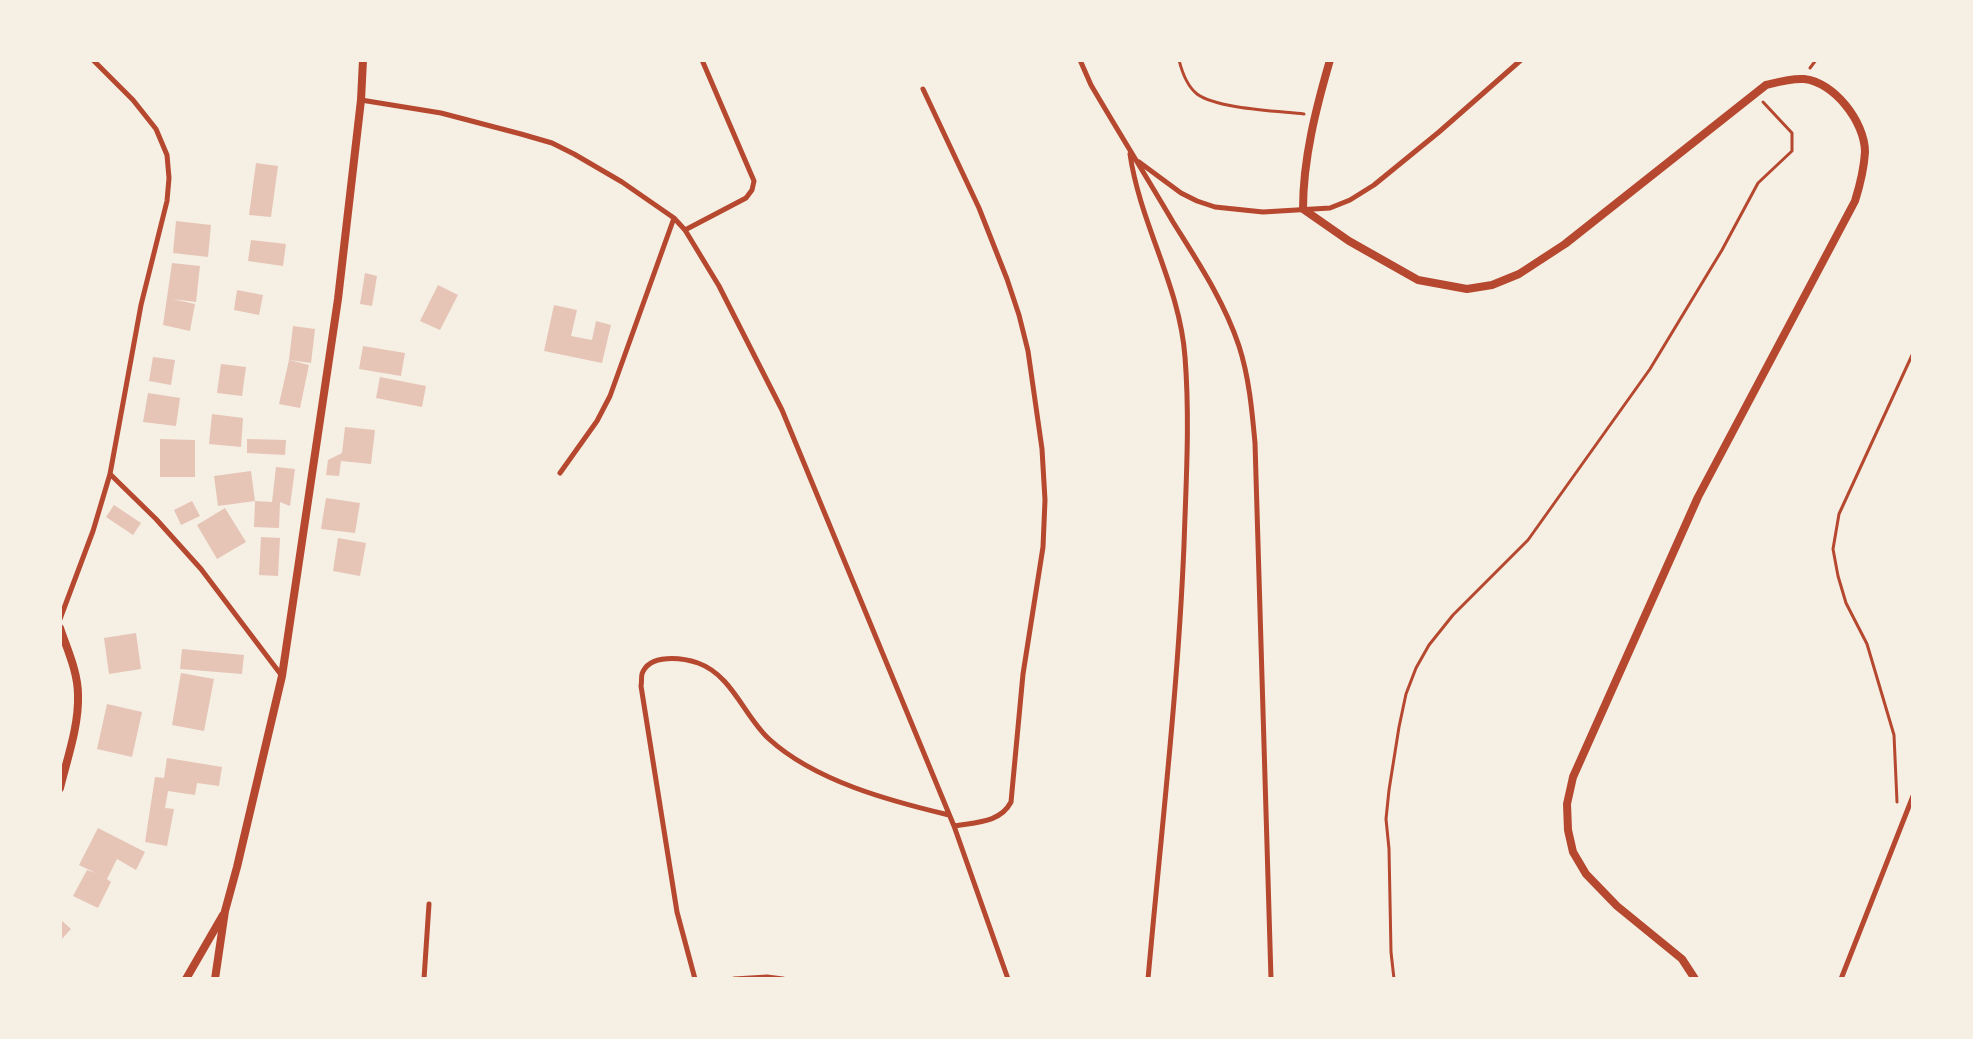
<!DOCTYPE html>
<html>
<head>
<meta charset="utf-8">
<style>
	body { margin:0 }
	#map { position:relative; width:1973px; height:1039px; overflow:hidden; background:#f6efe4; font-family:"Alegreya Sans",sans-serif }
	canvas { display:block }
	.frame { position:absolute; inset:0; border:62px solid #f6efe4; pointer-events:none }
</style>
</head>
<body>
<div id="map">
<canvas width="1973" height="1039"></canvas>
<div class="frame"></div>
</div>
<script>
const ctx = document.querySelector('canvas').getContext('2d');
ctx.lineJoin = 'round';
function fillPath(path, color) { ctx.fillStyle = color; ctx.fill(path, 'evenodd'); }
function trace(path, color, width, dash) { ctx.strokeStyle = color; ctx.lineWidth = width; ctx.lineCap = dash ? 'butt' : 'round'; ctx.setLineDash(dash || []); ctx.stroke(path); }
const building = new Path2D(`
	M 256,163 L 278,166 L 271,217 L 249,215 Z
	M 176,221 L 211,225 L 208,257 L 173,253 Z
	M 251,240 L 286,244 L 283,266 L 248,261 Z
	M 172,263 L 200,266 L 196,302 L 172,299 L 195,304 L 190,331 L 163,325 Z
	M 365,273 L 377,276 L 372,306 L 360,304 Z
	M 438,285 L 458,295 L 440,330 L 420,321 Z
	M 237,290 L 263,295 L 259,315 L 234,310 Z
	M 554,305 L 577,310 L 571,336 L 592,340 L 596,321 L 611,325 L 602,363 L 544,351 Z
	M 293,326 L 315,329 L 311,363 L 289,360 L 309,365 L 300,408 L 279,404 L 289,360 Z
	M 363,346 L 405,353 L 401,376 L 359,369 Z
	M 153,357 L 175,360 L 171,385 L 149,381 Z
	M 221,364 L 246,367 L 242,396 L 217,393 Z
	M 380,377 L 426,386 L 422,407 L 376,398 Z
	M 148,393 L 180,398 L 176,426 L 143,422 Z
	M 212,414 L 243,418 L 241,447 L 209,444 Z
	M 345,427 L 375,430 L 371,464 L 341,461 L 339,476 L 326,475 L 328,460 L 342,453 Z
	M 160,439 L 195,440 L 195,477 L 160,477 Z
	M 247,439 L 286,440 L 285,455 L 247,453 Z
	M 276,467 L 295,469 L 290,506 L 280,502 L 279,528 L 254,527 L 255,501 L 218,506 L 214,476 L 251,471 L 255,501 L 272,502 Z
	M 326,498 L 360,503 L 355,533 L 321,529 Z
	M 192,501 L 200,516 L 181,525 L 174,510 Z
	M 114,505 L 141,523 L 133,535 L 106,517 Z
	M 225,508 L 246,542 L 217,559 L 197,525 Z
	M 261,537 L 280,538 L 278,576 L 259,575 Z
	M 338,538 L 366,543 L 360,576 L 333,571 Z
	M 136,633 L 141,669 L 109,674 L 104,638 Z
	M 182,649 L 244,655 L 242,674 L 180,669 Z
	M 181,673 L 214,679 L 204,731 L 172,725 Z
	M 107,704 L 142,712 L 132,757 L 97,749 Z
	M 167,758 L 222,767 L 219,786 L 197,783 L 195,795 L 168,791 L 165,808 L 174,809 L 167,846 L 145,842 L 155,777 L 164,778 Z
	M 98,828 L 145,852 L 136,870 L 117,859 L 107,879 L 111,882 L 98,908 L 73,896 L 87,870 L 96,873 L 79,865 Z
	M 60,919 L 71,929 L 60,941 Z`);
const path = new Path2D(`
	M 1179,60 C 1182,72 1187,86 1197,94 C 1218,109 1277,111 1304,114
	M 1810,68 L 1816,60
	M 1897,802 L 1894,735 L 1867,644 L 1846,603 L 1838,576 L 1833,549 L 1839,514 L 1913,353
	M 1394,979 L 1391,952 L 1389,849 L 1386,819 L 1389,790 L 1399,727 L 1406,694 L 1416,668 L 1429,645 L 1453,615 L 1528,540 L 1650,369 L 1722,250 L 1758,183 L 1792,151 L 1792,133 L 1763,102`);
const service = new Path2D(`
	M 1080,60 L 1091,85 C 1118,131 1146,176 1173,222 C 1198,262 1224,301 1239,346 C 1249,377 1252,410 1255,443 L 1271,979
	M 923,89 L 979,208 L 1007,279 L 1019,315 L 1028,351 L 1042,449 L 1045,500 L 1043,547 L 1023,674 L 1011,802 C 1000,823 976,822 954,826
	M 361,100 L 441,113 L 521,134 L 552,143 L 574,154 L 622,182 L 674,218 L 685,230 L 719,286 L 782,410 L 954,826 L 1008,979
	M 1130,154 C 1140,224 1180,286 1185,357 C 1190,420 1186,483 1184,545 C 1178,690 1161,834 1148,979
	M 1139,162 L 1181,193 L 1197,201 L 1215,207 L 1263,212 L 1330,208 L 1350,200 L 1374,185 L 1439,132 L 1521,60
	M 685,230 L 746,198 L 752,190 L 754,181 L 702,60
	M 560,473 L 597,421 L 610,396 L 674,218
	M 110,474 L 156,519 L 201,569 L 282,676
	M 60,619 L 93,531 L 110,474 L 141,305 L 167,201 L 169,178 L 167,155 L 156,129 L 133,100 L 93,60
	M 424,979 L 429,904
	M 695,979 L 677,912 L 641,686 C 642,682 641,678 642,674 C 649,653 683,658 698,663 C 732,675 744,716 769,739 C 815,781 890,801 949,815
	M 734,979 L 767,977 L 783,979
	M 1841,979 L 1913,796`);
const minor = new Path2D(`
	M 1330,60 C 1316,108 1303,159 1303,209 L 1349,241 L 1418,280 L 1467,289 L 1492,285 L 1519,274 L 1565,244 L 1766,85 C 1778,82 1792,78 1804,79 C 1834,82 1865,122 1865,152 C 1864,169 1860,185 1855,201 L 1698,497 L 1573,777 L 1567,804 L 1568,830 L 1573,852 L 1586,874 L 1617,906 L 1682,959 L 1695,979
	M 60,628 C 67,649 78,672 78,695 C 79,726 67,759 60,788
	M 186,979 L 223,915
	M 215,979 L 225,911 L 237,867 L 282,676 L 338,299 L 361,100 L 363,60`);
fillPath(building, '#e6c5b7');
trace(path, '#b5482f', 3);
trace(service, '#b5482f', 5);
trace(minor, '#b5482f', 8);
</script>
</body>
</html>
